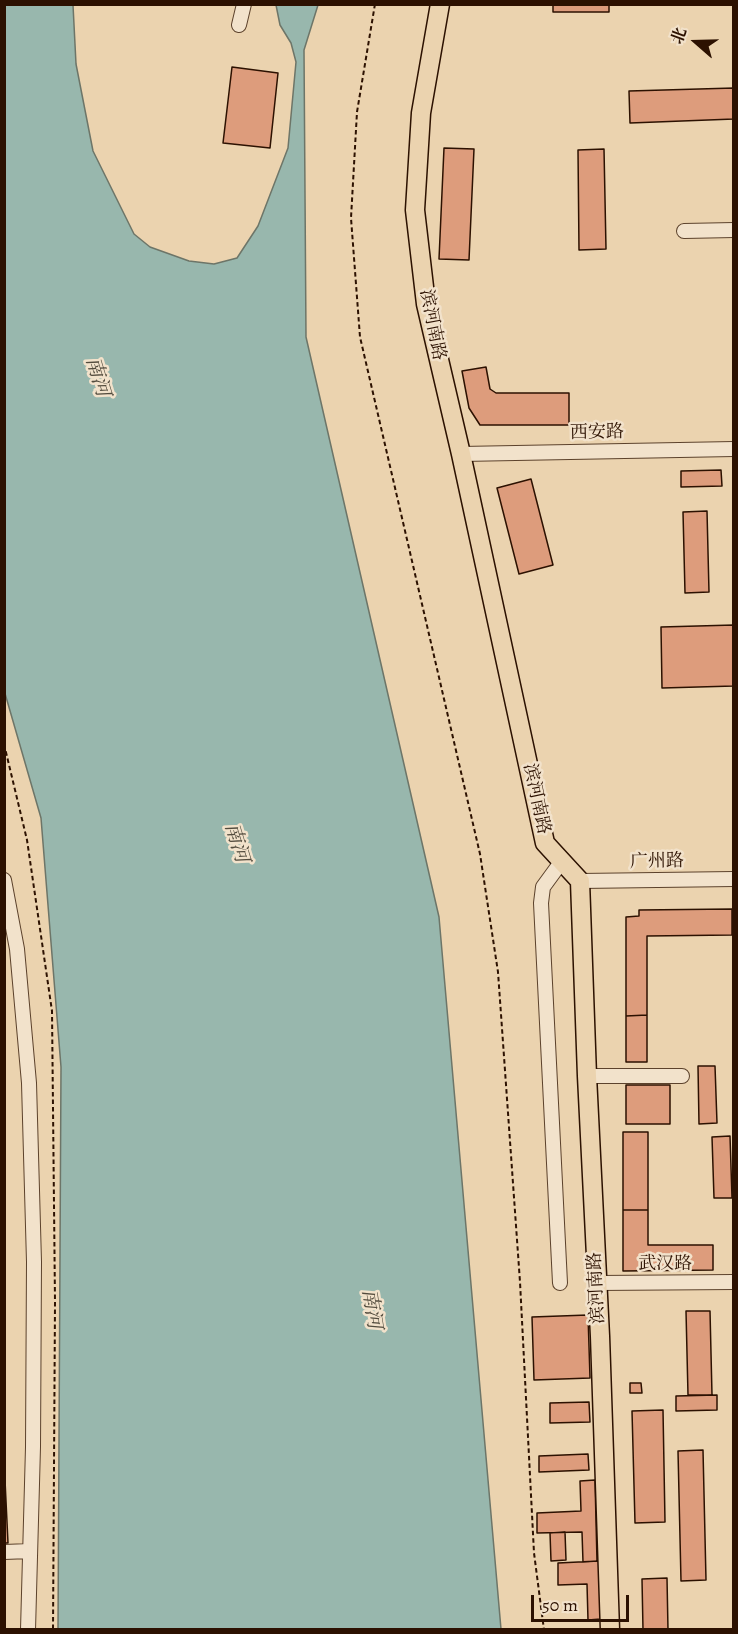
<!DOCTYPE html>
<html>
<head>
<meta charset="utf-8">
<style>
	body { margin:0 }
	#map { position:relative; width:738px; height:1634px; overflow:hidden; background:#ebd3af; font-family:Alegreya,"Noto Serif SC",serif }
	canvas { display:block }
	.frame { position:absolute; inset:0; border:6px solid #2c1101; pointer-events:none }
	.north { position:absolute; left:666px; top:12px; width:60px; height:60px; -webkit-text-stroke:4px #f2e2cb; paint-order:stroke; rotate:290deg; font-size:16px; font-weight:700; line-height:24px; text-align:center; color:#2c1101 }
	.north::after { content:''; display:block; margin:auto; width:21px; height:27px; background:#2c1101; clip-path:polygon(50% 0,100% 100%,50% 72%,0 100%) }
	.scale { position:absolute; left:531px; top:1595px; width:98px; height:27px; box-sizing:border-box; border:3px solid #2c1101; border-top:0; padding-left:8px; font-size:18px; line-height:21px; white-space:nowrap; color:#2c1101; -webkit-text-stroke:4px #f2e2cb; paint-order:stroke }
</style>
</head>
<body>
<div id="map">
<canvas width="738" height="1634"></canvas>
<div class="frame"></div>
<div class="north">北</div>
<div class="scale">50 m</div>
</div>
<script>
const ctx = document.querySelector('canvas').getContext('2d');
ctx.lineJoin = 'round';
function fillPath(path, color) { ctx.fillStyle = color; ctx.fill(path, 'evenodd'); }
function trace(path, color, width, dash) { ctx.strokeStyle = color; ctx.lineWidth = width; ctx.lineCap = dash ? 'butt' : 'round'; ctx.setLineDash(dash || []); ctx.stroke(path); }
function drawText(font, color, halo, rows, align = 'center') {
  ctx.font = font + ' Alegreya,"Noto Serif SC",serif'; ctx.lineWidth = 5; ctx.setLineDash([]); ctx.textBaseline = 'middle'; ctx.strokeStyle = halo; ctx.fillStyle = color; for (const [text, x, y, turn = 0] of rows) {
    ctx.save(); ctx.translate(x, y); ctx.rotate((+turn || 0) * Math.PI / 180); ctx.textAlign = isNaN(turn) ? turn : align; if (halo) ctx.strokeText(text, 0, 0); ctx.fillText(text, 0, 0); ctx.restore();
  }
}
const water = new Path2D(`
	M 5,4 L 73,5 L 76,64 L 93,151 L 134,234 L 150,247 L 189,261 L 214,264 L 237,258 L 258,226 L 288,148 L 296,62 L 291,43 L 280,25 L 276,5 L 318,5 L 304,50 L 306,337 L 439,917 L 501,1629 L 58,1629 L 61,1067 L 41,818 L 4,690 Z`);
const building = new Path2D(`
	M 553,4 L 609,4 L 609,12 L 553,12 Z
	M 232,67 L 278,73 L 270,148 L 223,143 Z
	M 734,88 L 734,119 L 630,123 L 629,91 Z
	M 444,148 L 474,149 L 469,260 L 439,259 Z
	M 604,149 L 606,249 L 579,250 L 578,150 Z
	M 486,367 L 490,389 L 496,393 L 569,393 L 569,425 L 480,425 L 469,408 L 462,371 Z
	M 721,470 L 722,486 L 681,487 L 681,471 Z
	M 531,479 L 553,565 L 519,574 L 497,488 Z
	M 707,511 L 709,592 L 685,593 L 683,512 Z
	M 734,625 L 734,686 L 662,688 L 661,627 Z
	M 732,909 L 732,935 L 647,936 L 647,1015 L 626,1016 L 626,917 L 639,916 L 639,910 Z
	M 647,1015 L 647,1062 L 626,1062 L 626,1016 Z
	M 698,1066 L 715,1066 L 717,1123 L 699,1124 Z
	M 626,1085 L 670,1085 L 670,1124 L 626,1124 Z
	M 623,1132 L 648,1132 L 648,1210 L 623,1210 Z
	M 730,1136 L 732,1198 L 714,1198 L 712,1137 Z
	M 623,1210 L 648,1210 L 648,1245 L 713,1245 L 713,1270 L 623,1271 Z
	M 686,1311 L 710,1311 L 712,1395 L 688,1395 Z
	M 588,1315 L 590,1378 L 534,1380 L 532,1317 Z
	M 630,1383 L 641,1383 L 642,1393 L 630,1393 Z
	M 717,1395 L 717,1410 L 676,1411 L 676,1396 Z
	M 589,1402 L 590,1422 L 550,1423 L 550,1403 Z
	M 663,1410 L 665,1522 L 635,1523 L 632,1411 Z
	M 703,1450 L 706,1580 L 681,1581 L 678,1451 Z
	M 588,1454 L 589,1470 L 539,1472 L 539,1456 Z
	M 4,1459 L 8,1543 L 4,1543 Z
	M 595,1480 L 597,1561 L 583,1562 L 582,1532 L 537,1533 L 537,1513 L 581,1511 L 580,1481 Z
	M 565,1532 L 566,1560 L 551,1561 L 550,1533 Z
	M 599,1561 L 601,1619 L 588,1620 L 587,1584 L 558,1585 L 558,1563 Z
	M 667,1578 L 668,1630 L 643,1630 L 642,1579 Z`);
const path = new Path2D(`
	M 375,4 L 357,112 L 351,218 L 360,337 L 480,854 L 498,972 L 520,1282 L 534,1553 L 544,1630
	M 4,744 L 27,840 L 52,1011 L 55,1302 L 53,1630`);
const minor = new Path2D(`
	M 239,25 L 244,4
	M 684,231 L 734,230
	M 461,454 L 734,449
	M 4,880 L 17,949 L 29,1083 L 34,1262 L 33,1447 L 28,1630
	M 580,881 L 734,879
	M 587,1076 L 682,1076
	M 560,1283 L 541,903 L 543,887 L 562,861
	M 597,1283 L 734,1282
	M 4,1552 L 30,1551`);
const major = new Path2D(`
	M 440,4 L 421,113 L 415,210 L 426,304 L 461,454 L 545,843 L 580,881 L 587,1076 L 600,1336 L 610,1630`);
const streetNames = [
	["滨河南路",432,325,79],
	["西安路",597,433,-1],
	["滨河南路",536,799,78],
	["广州路",657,862,-1],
	["武汉路",665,1265],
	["滨河南路",597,1288,-93]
];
const waterNames = [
	["南河",97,377,73],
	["南河",236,843,73],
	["南河",371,1309,81]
];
fillPath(water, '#98b7ad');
trace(water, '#6d7568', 1.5);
fillPath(building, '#dd9c7c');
trace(building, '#2c1101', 1.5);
trace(minor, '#5c422c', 16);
trace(major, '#2c1101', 21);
trace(path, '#2c1101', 2, [4.5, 3]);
trace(minor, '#f2e2cb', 14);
trace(major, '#ebd3af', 18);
drawText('18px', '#2c1101', '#f2e2cb', streetNames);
drawText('italic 20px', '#524b3d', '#f2e2cb', waterNames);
</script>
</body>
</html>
